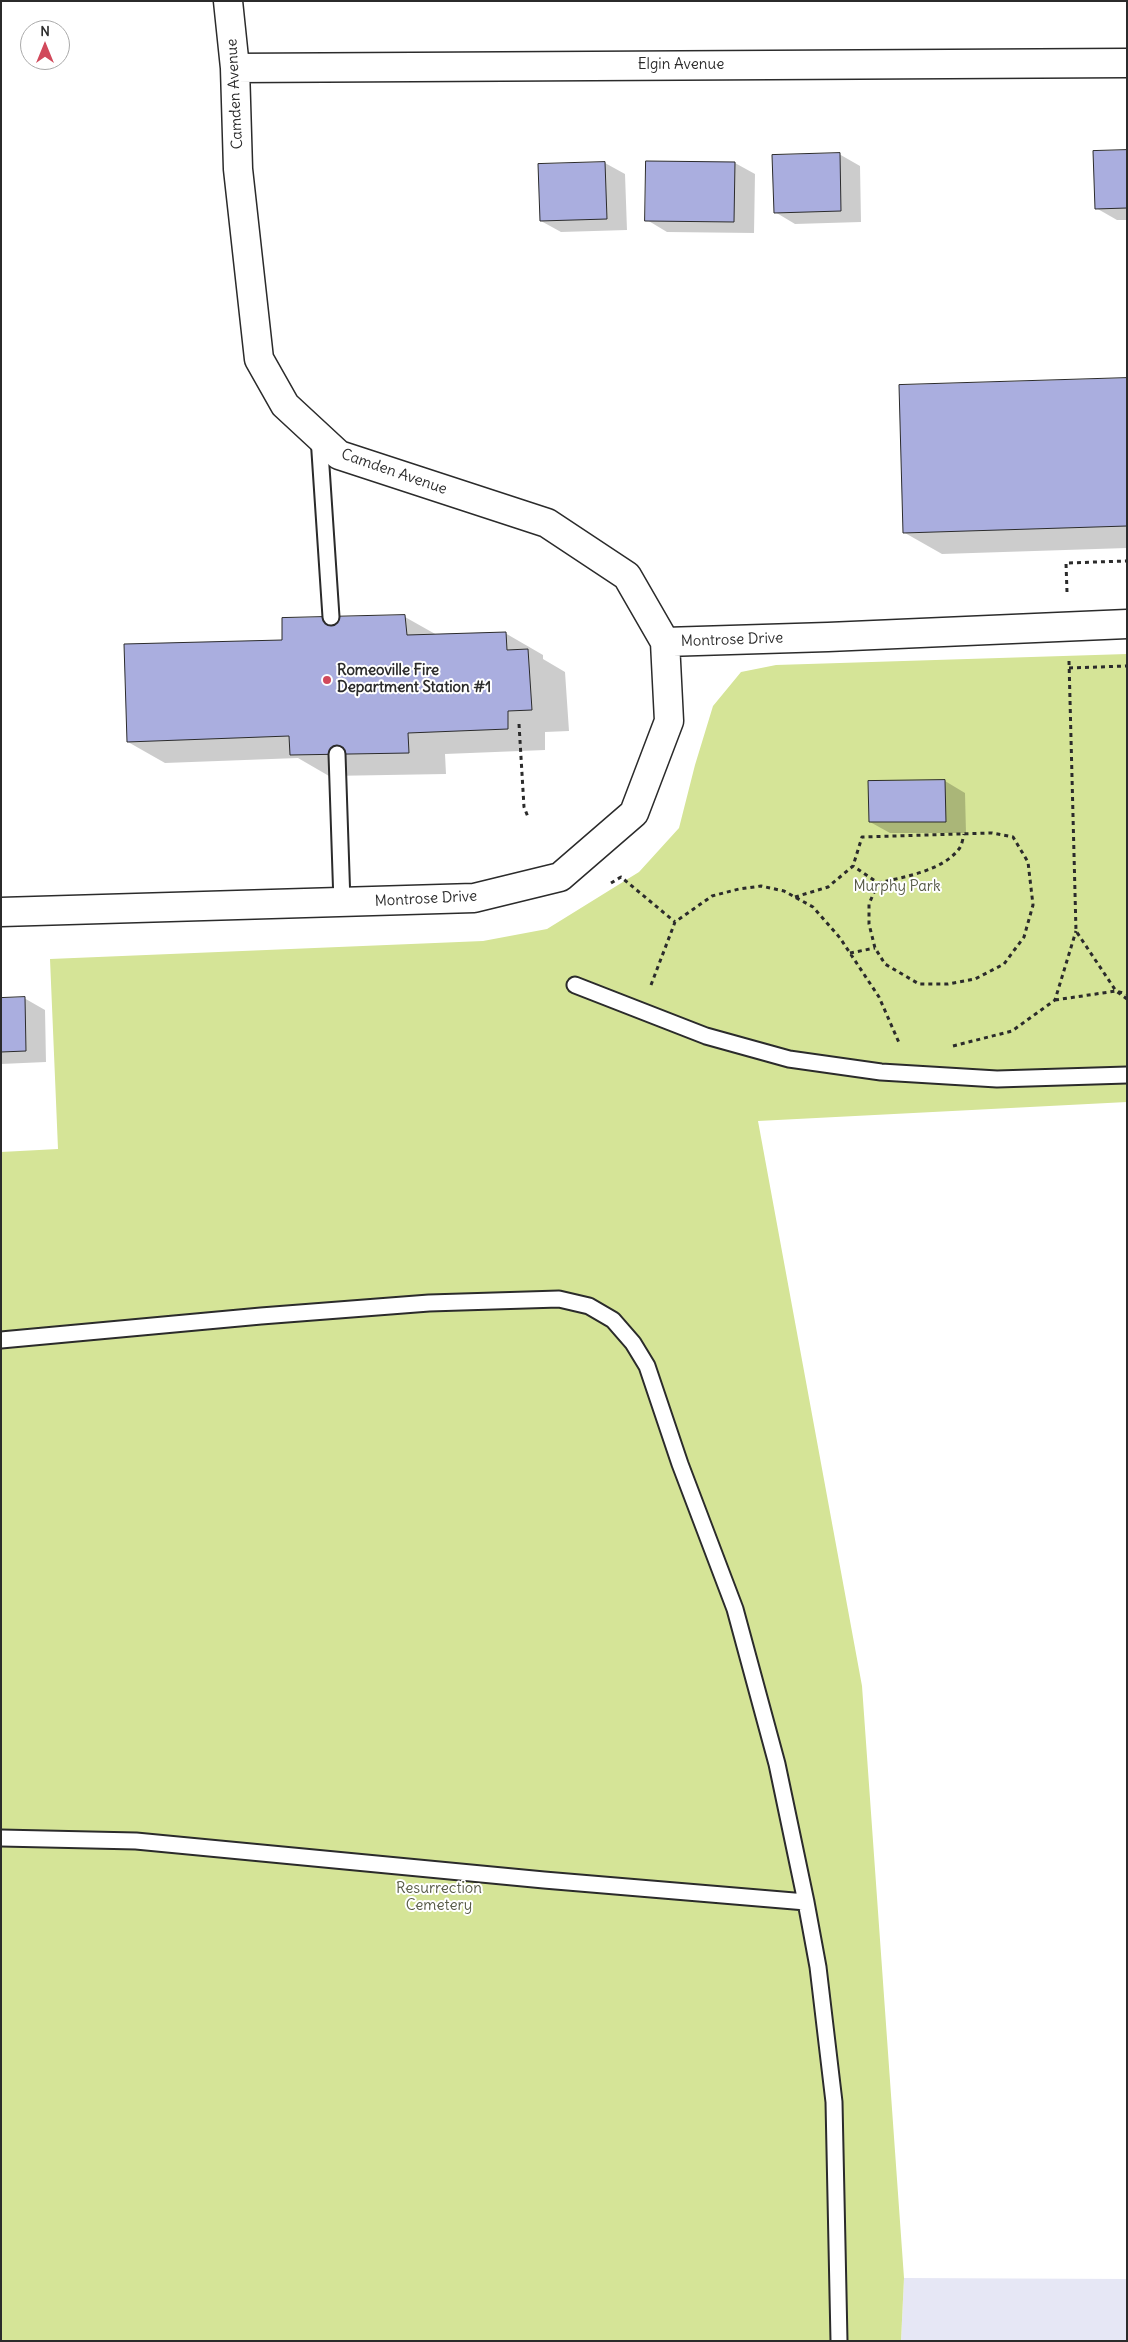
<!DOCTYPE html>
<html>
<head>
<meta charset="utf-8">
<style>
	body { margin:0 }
	#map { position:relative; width:1128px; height:2342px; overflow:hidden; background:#fff; font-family:Delius,sans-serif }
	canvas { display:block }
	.frame { position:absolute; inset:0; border:2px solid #2b2b2b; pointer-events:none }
	.north { position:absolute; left:20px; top:20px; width:50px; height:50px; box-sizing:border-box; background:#fff; border:1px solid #aaa; border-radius:50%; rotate:0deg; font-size:14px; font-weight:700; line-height:20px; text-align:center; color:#2b2b2b }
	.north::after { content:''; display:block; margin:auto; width:18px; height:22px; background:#d1495b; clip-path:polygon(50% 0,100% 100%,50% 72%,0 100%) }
</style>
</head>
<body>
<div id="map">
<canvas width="1128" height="2342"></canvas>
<div class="frame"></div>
<div class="north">N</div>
</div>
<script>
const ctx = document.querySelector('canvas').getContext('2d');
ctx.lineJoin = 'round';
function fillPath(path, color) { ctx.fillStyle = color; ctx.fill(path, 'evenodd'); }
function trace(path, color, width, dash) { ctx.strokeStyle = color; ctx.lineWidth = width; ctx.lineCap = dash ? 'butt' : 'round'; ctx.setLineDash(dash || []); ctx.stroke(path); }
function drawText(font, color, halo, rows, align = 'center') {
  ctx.font = font + ' Delius,sans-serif'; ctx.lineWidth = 4; ctx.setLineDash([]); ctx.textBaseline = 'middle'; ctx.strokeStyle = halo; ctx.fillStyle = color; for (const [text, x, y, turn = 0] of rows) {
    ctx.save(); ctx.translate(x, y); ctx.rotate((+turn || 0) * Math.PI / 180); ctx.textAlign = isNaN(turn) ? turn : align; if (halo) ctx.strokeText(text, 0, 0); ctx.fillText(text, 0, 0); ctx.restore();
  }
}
const built = new Path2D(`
	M 904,2278 L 1127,2279 L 1127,2341 L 901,2341 Z`);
const green = new Path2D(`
	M 1127,654 L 1127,1102 L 758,1121 L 862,1686 L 904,2278 L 901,2341 L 1,2341 L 1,1152 L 58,1149 L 50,959 L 483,941 L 547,929 L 639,872 L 679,828 L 695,765 L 713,706 L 741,672 L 776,665 Z`);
const shadow = new Path2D(`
	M 1127,151 L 1127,220 L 1117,220 L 1096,208 Z
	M 839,154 L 860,166 L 861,222 L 795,224 L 775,212 Z
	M 605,163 L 625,174 L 627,230 L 561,232 L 541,221 L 539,165 Z
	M 735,163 L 755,174 L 754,233 L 667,232 L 647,220 Z
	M 1127,379 L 1127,548 L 942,554 L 905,533 Z
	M 405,617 L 437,635 L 505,633 L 543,655 L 543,659 L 565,672 L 569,731 L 545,732 L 545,750 L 445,754 L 446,774 L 329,776 L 298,758 L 165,763 L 128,742 L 283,641 Z
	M 945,781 L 965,793 L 966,833 L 890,833 L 870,822 Z
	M 24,998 L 45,1010 L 46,1062 L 1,1064 L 1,999 Z`);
const building = new Path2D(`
	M 1127,150 L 1127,208 L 1095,209 L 1093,151 Z
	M 840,153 L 841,211 L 774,213 L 772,155 Z
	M 646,161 L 735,162 L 734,222 L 645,221 Z
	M 605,162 L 607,219 L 540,221 L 538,164 Z
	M 1127,378 L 1127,526 L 903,533 L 899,385 Z
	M 405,615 L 407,635 L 506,632 L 507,650 L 528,649 L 532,710 L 508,711 L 508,729 L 408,733 L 409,753 L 290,755 L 289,736 L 127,742 L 124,644 L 282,640 L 282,618 Z
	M 945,780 L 946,822 L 869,822 L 868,781 Z
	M 25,997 L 26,1051 L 1,1052 L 1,998 Z`);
const path = new Path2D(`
	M 1067,592 L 1066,563 L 1127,561
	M 1069,661 L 1076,931 L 1116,991 L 1127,999
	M 1069,668 L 1127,666
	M 519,724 L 524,807 L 528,817
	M 611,883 L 621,877 L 675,922
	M 878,883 C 904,877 942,871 959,849 C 962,845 963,838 964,834
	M 795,897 L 828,887 L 853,866 L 862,837 L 992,833 L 1013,837 L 1028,862 L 1033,905 L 1024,937 L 1004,964 L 975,979 L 948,984 L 919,984 L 885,964 L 875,948 L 869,924 L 869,904 L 878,883 L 853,866
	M 850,953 L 875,948
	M 651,985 L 675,922 L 712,896 L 739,889 L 761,886 L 784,891 L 813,907 L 840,938 L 879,997 L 900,1045
	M 1055,1000 L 1116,991 L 1127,994
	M 953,1046 L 1012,1031 L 1055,1000 L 1076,931`);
const lane = new Path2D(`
	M 319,437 L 331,617
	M 337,754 L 342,903
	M 575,985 L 706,1036 L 789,1059 L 881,1072 L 997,1079 L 1127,1075
	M 1,1340 L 261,1316 L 429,1303 L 559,1299 L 589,1306 L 613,1320 L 633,1343 L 647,1366 L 680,1464 L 735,1609 L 777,1764 L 806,1902 L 818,1967 L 834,2102 L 839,2341
	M 1,1838 L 136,1841 L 544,1880 L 806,1902`);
const street = new Path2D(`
	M 235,68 L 1127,63
	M 665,642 L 828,637 L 1127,624
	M 1,912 L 474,898 L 560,877 L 634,813 L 669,721 L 665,642 L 627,576 L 547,523 L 339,455 L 285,405 L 259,359 L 238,169 L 235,68 L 228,1`);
const markers = [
	[327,680,5,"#d1495b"]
];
const streetNames = [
	["Elgin Avenue",681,65],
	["Camden Avenue",235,94,-93],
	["Camden Avenue",394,472,19],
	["Montrose Drive",732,640,-2],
	["Montrose Drive",426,899,-3]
];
const poiNames = [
	["Romeoville Fire",337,671],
	["Department Station #1",337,688]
];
const parkNames = [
	["Murphy Park",897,887],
	["Resurrection",439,1889],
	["Cemetery",439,1906]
];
fillPath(built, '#e6e7f5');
fillPath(green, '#d5e497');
fillPath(shadow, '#0003');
fillPath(building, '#aaaedf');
trace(building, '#2b2b2b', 1);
trace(lane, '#2b2b2b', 19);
trace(street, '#2b2b2b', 31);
trace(path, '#2b2b2b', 3, [4, 4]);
trace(lane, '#fff', 15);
trace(street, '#fff', 28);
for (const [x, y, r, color] of markers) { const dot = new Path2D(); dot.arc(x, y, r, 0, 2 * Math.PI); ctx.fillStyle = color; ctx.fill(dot); trace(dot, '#fff', 2); }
drawText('15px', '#2b2b2b', '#fff', streetNames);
drawText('bold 15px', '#2b2b2b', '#fff', poiNames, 'left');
drawText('15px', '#565946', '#fff', parkNames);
</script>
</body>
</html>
